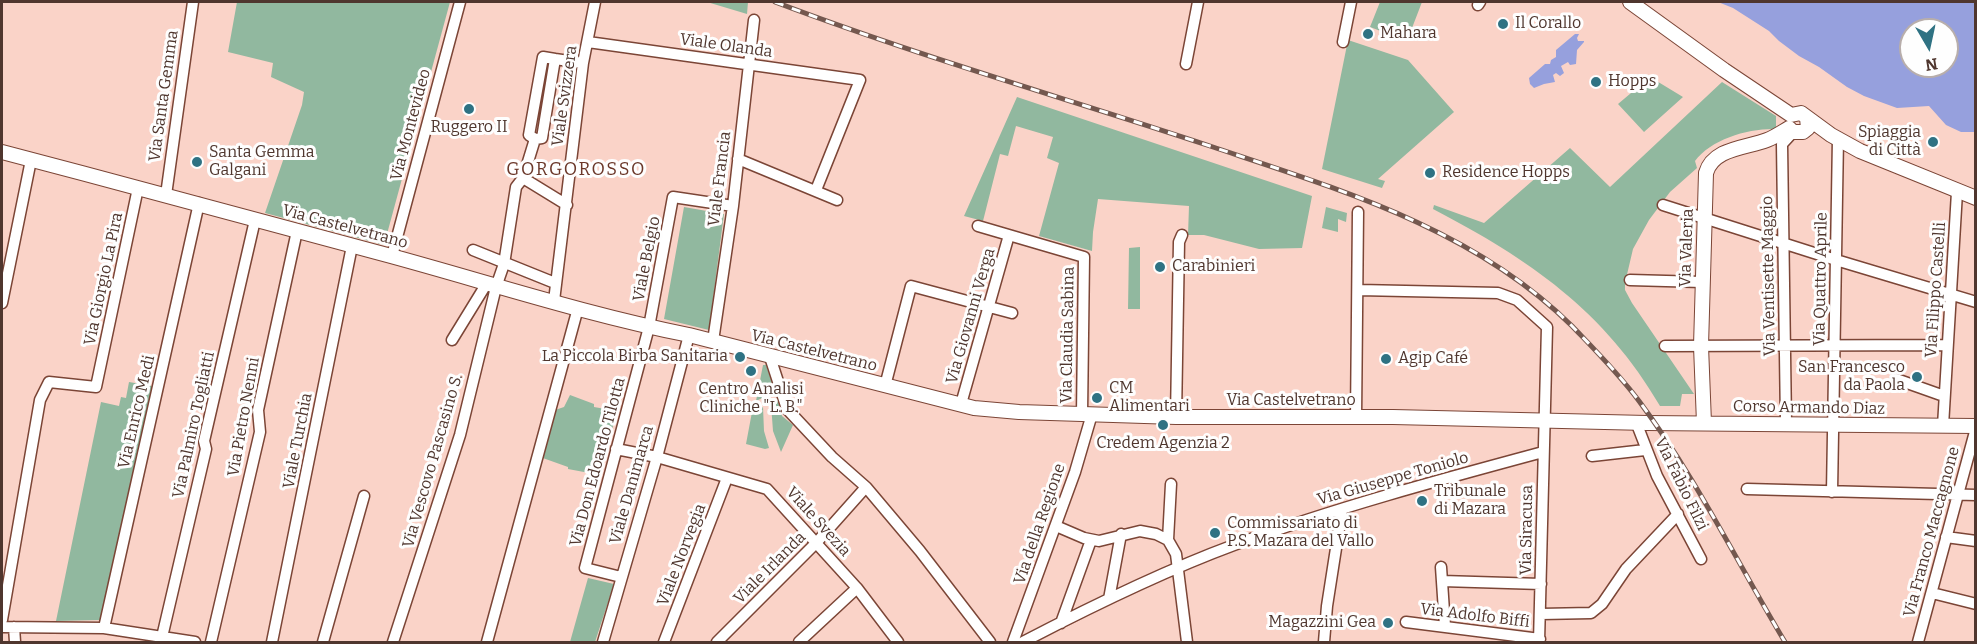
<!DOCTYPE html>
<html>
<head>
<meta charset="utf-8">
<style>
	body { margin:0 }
	#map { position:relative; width:1977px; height:644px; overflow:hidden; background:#fad3c8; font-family:Bitter,serif }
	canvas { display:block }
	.frame { position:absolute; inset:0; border:3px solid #4f362e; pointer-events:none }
	.north { position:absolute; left:1899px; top:18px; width:60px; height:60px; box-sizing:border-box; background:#fefefe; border:2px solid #b8aeab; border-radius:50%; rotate:171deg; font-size:16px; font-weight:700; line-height:24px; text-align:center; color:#4f362e }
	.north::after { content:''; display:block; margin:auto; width:21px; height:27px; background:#2f7283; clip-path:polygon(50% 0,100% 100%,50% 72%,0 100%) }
</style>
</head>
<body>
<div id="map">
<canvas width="1977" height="644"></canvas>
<div class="frame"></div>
<div class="north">N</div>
</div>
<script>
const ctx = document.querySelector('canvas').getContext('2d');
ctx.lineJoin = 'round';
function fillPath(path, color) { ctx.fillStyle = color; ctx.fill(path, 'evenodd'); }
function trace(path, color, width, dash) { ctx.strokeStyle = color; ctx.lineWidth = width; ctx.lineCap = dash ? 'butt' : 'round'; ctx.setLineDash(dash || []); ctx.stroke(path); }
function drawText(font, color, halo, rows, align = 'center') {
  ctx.font = font + ' Bitter,serif'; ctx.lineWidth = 6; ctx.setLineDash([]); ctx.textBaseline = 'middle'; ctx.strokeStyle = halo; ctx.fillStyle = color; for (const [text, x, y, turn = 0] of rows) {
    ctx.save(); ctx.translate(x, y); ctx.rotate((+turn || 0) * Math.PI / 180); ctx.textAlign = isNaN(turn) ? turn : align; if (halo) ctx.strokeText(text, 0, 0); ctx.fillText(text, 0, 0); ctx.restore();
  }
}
const green = new Path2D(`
	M 237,2 L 450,2 L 384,245 L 265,213 L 302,105 L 304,92 L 271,77 L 273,63 L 228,52 Z
	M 707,2 L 748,2 L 747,14 Z
	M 1380,2 L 1422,2 L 1407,41 L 1370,27 Z
	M 1348,40 L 1408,60 L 1454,112 L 1378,179 L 1385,181 L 1382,188 L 1322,169 Z
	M 1650,77 L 1683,97 L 1644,132 L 1618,104 Z
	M 1722,82 L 1776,116 L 1776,129 C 1749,128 1711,139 1695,161 L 1697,168 L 1670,192 L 1649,220 L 1633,249 L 1625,283 L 1625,290 L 1632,303 L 1694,394 L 1682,394 L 1680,406 L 1660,406 C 1605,311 1529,259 1433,209 L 1434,205 L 1484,223 L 1570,148 L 1610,187 Z
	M 1017,97 L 1312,196 L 1302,248 L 1259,249 L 1204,235 L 1188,235 L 1189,206 L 1098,199 L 1093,232 L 1092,251 L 1039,236 L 1059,163 L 1047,158 L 1053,137 L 1016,126 L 1008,156 L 1000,154 L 983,221 L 964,216 Z
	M 684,207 L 724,214 L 709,330 L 664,319 Z
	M 1326,207 L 1347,213 L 1346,222 L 1338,219 L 1338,232 L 1322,228 Z
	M 1140,247 L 1140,309 L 1128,309 L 1129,248 Z
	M 763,365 L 766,365 L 775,392 L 756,401 Z
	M 129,382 L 152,386 L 101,620 L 56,621 L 101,402 L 119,406 L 121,397 L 126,398 Z
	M 570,395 L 594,404 L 594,407 L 617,411 L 600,475 L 568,469 L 568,467 L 540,457 L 555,410 L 564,407 Z
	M 778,401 L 782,416 L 793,425 L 781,452 L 773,431 L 771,404 Z
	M 763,407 L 764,431 L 769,448 L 765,449 L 746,444 L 752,412 Z
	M 588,578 L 614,584 L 595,642 L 570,642 Z`);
const water = new Path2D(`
	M 1718,2 L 1975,2 L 1975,132 L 1961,132 L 1946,125 L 1929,106 L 1897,108 L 1864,96 L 1847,87 L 1819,67 L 1799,56 L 1779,41 L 1769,31 L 1733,8 ZM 1911,30 L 1947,30 L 1947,66 L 1911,66 Z
	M 1575,34 L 1579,34 L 1577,38 L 1578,41 L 1584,41 L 1584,42 L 1577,50 L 1576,64 L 1570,65 L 1568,62 L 1561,66 L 1564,73 L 1560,76 L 1556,73 L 1553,75 L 1555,82 L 1544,84 L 1534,88 L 1530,84 L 1529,78 L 1545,64 L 1550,64 L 1551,60 L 1556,57 L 1556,50 Z`);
const minor = new Path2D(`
	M 1478,5 L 1480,2
	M 588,42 L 860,80 L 816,190
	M 1343,42 L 1351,2
	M 543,57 L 555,59 L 542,138 L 535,139 L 529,135 Z
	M 555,59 L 583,63
	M 1186,64 L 1198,2
	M 738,159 L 837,200
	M 523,178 L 567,205
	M 166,195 L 193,2
	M 1663,205 L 1836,260 L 1976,302
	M 978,226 L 1084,257 L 1082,414
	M 473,250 L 555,283
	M 392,256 L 460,2
	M 1630,280 L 1702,282
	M 1359,290 L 1498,293 L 1517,300 L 1547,327 L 1539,642
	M 554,301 L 583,63 L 595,2
	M 2,303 L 31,160
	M 452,340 L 487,283
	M 713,341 L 733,206 L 754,20
	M 1665,346 L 1947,345
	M 770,357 L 787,409 L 832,457 L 866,487 L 920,551 L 990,642
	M 1896,379 L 1944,396
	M 885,386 L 911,286 L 1012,313
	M 961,404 L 1009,235
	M 1176,417 L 1179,242 L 1182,235
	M 1356,418 L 1358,212
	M 1636,422 L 1657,476 L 1701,559
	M 1786,424 L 1782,144 L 1793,132
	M 1943,426 L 1957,192
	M 616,449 L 657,457 L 767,489 L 857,588 L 898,642
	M 1592,456 L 1645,450
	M 1747,489 L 1976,495
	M 1832,492 L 1838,138
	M 1056,526 L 1084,538 L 1099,541 L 1140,531 L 1156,534 L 1168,540 L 1176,554 L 1187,642
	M 1946,537 L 1976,541
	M 1168,540 L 1171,484
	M 1441,567 L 1445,626
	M 621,577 L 585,568 L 649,327 L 673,197 L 733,206
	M 1442,581 L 1541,584
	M 1932,593 L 1976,604
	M 1109,599 L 1121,534
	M 1541,614 L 1591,613 L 1602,604 L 1626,569 L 1678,514
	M 2,620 L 40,400 L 49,382 L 96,387 L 138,188
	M 1406,622 L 1540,639
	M 1061,623 L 1091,540
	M 2,627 L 104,628 L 195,642
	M 14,627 L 15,642
	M 104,628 L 199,203
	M 162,637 L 206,449 L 204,441 L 255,220
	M 211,642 L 260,432 L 258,410 L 297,231
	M 272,642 L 352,246
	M 323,642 L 364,496
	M 393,642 L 460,435 L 496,287 L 504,264 L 516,187 L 523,178 L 535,139
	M 487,642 L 578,308
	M 603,642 L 657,457 L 689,335
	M 664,642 L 727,478
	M 717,642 L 817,542 L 866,487
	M 799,642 L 857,588
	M 1013,642 L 1075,472 L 1092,414
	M 1023,642 C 1092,606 1161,572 1234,545 C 1335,508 1439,480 1543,452
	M 1324,642 L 1327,606 L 1342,510
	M 1918,642 L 1976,428`);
const major = new Path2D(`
	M 1630,2 L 1724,70 L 1791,115
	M 1791,115 L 1801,113 L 1831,135 L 1860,151 L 1976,198
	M 1789,128 L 1793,132 L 1803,132 L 1808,128 L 1807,118
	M 2,152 C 132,186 262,221 391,256 C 490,283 588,315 689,335 L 974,408 L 1019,412 L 1176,417 L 1393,417 L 1647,423 L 1976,426
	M 1704,423 L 1701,346 L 1706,173 C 1713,148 1746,148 1767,140 C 1775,137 1782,132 1789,128`);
const rail = new Path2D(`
	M 775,2 C 918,56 1065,98 1210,146 C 1338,189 1473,228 1572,326 C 1595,350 1619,374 1639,401 C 1695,476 1737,562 1785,642`);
const markers = [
	[1503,24,6,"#2f7283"],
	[1368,34,6,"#2f7283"],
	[1596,82,6,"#2f7283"],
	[469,109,6,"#2f7283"],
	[1933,142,6,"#2f7283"],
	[197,162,6,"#2f7283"],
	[1430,173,6,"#2f7283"],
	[1160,267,6,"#2f7283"],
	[740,357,6,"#2f7283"],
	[1386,359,6,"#2f7283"],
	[751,371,6,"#2f7283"],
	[1917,377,6,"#2f7283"],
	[1097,398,6,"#2f7283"],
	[1163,425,6,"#2f7283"],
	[1422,501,6,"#2f7283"],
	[1215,533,6,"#2f7283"],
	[1388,623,6,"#2f7283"]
];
const poiNames = [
	["Il Corallo",1515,24],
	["Mahara",1380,34],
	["Hopps",1608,82],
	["Ruggero II",469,128,"center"],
	["Spiaggia",1921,133,"right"],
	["di Città",1921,151,"right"],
	["Santa Gemma",209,153],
	["Galgani",209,171],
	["Residence Hopps",1442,173],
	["Carabinieri",1172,267],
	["La Piccola Birba Sanitaria",728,357,"right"],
	["Agip Café",1398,359],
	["San Francesco",1905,368,"right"],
	["da Paola",1905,386,"right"],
	["CM",1109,389],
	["Alimentari",1109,407],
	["Centro Analisi",751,390,"center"],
	["Cliniche \"L. B.\"",751,408,"center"],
	["Credem Agenzia 2",1163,444,"center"],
	["Tribunale",1434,492],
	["di Mazara",1434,510],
	["Commissariato di",1227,524],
	["P.S. Mazara del Vallo",1227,542],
	["Magazzini Gea",1376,623,"right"]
];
const streetNames = [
	["Viale Olanda",726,46,8],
	["Via Santa Gemma",164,96,-82],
	["Viale Svizzera",565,96,-82],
	["Via Montevideo",411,125,-75],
	["Viale Francia",720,179,-83],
	["Via Castelvetrano",345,227,15],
	["Via Valeria",1687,248,-88],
	["Viale Belgio",647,259,-79],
	["Via Ventisette Maggio",1769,276,-91],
	["Via Giorgio La Pira",104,279,-78],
	["Via Quattro Aprile",1821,279,-89],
	["Via Filippo Castelli",1936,290,-86],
	["Via Giovanni Verga",971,316,-74],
	["Via Claudia Sabina",1068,335,-89],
	["Via Castelvetrano",814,351,14],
	["Via Castelvetrano",1291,401],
	["Corso Armando Diaz",1809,408,1],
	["Via Enrico Medi",137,412,-77],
	["Via Pietro Nenni",244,417,-80],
	["Via Palmiro Togliatti",194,425,-78],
	["Viale Turchia",298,441,-79],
	["Via Vescovo Pascasino S.",433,461,-74],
	["Via Don Edoardo Tilotta",598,462,-75],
	["Via Giuseppe Toniolo",1393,479,-16],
	["Via Fabio Filzi",1681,484,64],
	["Viale Danimarca",632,485,-74],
	["Viale Svezia",818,522,48],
	["Via della Regione",1040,524,-71],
	["Via Siracusa",1527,530,-89],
	["Via Franco Maccagnone",1932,532,-75],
	["Viale Norvegia",682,555,-69],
	["Viale Irlanda",770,568,-45],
	["Via Adolfo Biffi",1475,616,7]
];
const neighbourhoodNames = [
	["GORGOROSSO",576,170]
];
fillPath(green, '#91b89f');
fillPath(water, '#96a0dd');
trace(minor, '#7b4536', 13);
trace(major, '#7b4536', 16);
trace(minor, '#fff', 10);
trace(major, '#fff', 14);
trace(rail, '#74584f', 5);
trace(rail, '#fefefe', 3, [9]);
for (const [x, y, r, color] of markers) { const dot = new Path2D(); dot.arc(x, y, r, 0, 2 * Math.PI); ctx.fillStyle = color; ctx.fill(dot); trace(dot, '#fefefe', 2); }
drawText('16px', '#4f362e', '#fefefe', poiNames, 'left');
drawText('16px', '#4f362e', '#fefefe', streetNames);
ctx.letterSpacing = '1.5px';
drawText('18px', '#6b3729', '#fefefe', neighbourhoodNames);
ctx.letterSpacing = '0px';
</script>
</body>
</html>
